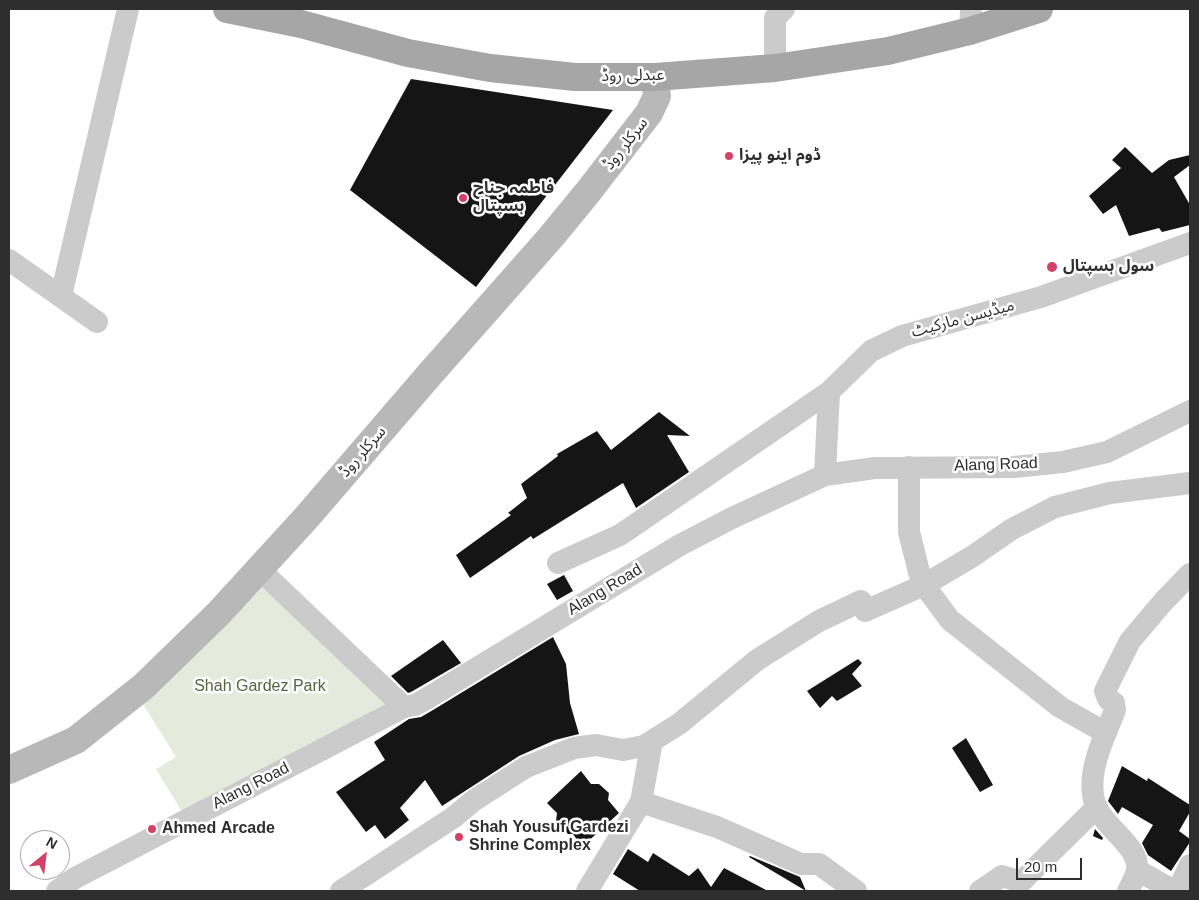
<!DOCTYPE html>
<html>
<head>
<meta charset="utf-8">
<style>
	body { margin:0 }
	#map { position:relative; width:1199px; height:900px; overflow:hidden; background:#fff; font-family:Arial,sans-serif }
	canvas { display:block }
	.frame { position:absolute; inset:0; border:10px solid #2e2e2e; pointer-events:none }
	.north { position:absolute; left:20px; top:830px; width:50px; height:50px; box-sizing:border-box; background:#fff; border:1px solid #ababab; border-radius:50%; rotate:29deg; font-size:14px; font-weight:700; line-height:20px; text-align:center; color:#2e2e2e }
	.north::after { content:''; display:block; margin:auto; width:18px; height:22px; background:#d34167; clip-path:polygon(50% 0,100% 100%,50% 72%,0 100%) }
	.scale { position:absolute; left:1016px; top:858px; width:66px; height:22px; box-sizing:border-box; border:2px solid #2e2e2e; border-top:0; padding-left:6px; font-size:15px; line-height:18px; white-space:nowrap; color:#2e2e2e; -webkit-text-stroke:4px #fff; paint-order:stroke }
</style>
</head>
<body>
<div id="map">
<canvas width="1199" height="900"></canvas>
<div class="frame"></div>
<div class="north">N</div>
<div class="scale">20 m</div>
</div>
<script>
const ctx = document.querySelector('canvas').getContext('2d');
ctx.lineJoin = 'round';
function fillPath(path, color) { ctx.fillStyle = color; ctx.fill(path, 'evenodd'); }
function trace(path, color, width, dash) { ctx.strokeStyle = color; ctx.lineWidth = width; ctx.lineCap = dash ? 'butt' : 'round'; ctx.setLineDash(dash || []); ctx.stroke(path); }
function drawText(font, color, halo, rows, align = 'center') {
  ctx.font = font + ' Arial,"Noto Sans Arabic",sans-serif'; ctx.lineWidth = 5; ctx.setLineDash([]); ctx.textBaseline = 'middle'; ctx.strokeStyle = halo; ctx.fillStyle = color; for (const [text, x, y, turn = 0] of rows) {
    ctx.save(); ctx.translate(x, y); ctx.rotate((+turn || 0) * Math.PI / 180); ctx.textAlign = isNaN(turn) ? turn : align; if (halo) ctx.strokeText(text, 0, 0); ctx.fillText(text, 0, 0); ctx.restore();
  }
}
const green = new Path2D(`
	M 259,569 L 404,707 L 187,820 L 156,769 L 176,757 L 136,693 Z`);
const building = new Path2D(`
	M 411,79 L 613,110 L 476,287 L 350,190 Z
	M 1125,147 L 1152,173 L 1169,160 L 1190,155 L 1190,165 L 1174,177 L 1190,205 L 1190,225 L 1162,232 L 1159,228 L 1129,236 L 1116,205 L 1103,214 L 1089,196 L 1121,168 L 1112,160 Z
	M 659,412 L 690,436 L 667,435 L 689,472 L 636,508 L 623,483 L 533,539 L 531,536 L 470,578 L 456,555 L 511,515 L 508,513 L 527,498 L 521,484 L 558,456 L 557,454 L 597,431 L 611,450 Z
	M 564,575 L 573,591 L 557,600 L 547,584 Z
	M 553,637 L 566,664 L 570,703 L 579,734 L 555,740 L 519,756 L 442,806 L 425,780 L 400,808 L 409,820 L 385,839 L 375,825 L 366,832 L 336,792 L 385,760 L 374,742 L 409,719 L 421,717 L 433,710 Z
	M 443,640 L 461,663 L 411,692 L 408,693 L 391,676 Z
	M 858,659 L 862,663 L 852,674 L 862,686 L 837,701 L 832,696 L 820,708 L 807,691 Z
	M 966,738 L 993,785 L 980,792 L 952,748 Z
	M 1122,766 L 1147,781 L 1148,778 L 1190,805 L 1190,812 L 1179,831 L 1190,839 L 1190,842 L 1171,871 L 1148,855 L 1142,843 L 1153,825 L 1122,807 L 1118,814 L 1108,801 Z
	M 581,771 L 591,784 L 599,784 L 609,793 L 608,800 L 619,813 L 582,847 L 573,834 L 568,834 L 556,821 L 557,813 L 547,803 Z
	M 1095,829 L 1103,838 L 1102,840 L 1093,836 Z
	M 628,849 L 648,862 L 653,853 L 689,876 L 698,868 L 711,887 L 724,868 L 768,891 L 640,891 L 613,874 Z
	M 750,856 L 800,877 L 806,891 L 749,857 Z`);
const street = new Path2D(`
	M 970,31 L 971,9
	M 775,68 L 775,18 L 784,9
	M 9,260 L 97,322
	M 61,296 L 128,9
	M 909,467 L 909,532 L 919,572 L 924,585 L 950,620 L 1060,707 L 1106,733
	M 825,475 L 829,392 L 871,351 L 902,336 L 1041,297 L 1190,243
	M 558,563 L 620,535 L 829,392
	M 259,569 L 404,707
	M 641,802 L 717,827 L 801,864 L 819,864 L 856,891
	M 1137,870 L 1171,889 L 1177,890 L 1181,884 L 1190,865
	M 57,891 L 75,878 L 404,707 L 415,705 L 426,699 L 680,545 L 732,518 L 825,475 L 875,468 L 1014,467 L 1063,462 L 1107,452 L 1190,411
	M 341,891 L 454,817 L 473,801 L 526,767 L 574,748 L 596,745 L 623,750 L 644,746 L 679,724 L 757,660 L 819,621 L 861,601 L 865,611 L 924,585 L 973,556 L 1012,529 L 1055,507 L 1110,493 L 1190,483
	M 587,891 L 641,802 L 652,741
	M 980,891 L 1002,876 L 1021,882 L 1097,807
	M 1128,891 C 1131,885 1136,876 1137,870 C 1140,843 1096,825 1093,795 C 1089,766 1105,736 1115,710 L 1114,703 L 1108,699 L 1105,691 L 1130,641 L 1163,602 L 1190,574`);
const secondary = new Path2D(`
	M 9,770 L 76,740 L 144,686 L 219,613 L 306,518 L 430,374 L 551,237 L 588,192 L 649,113 L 657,96 L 655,77`);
const primary = new Path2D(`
	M 227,9 L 301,24 L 408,53 L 490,68 L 575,77 L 655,77 L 775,68 L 888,51 L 970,31 L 1039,9`);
const markers = [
	[729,156,5,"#d34167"],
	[463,198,5,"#d34167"],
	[1052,267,6,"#d34167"],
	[152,829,5,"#d34167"],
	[459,837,5,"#d34167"]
];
const streetNames = [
	["عبدلی روڈ",633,76,-1],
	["سرکلر روڈ",626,144,-52],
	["میڈیسن مارکیٹ",963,319,-15],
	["سرکلر روڈ",363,452,-49],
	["Alang Road",996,465,-2],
	["Alang Road",605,590,-31],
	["Alang Road",251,786,-27]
];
const poiNames = [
	["ڈوم اینو پیزا",739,156],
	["فاطمہ جناح",473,189],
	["ہسپتال",473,207],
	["سول ہسپتال",1063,267],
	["Shah Yousuf Gardezi",469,828],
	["Shrine Complex",469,846],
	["Ahmed Arcade",162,829]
];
const parkNames = [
	["Shah Gardez Park",260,687]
];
fillPath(green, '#e6eadd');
fillPath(building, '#151515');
trace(street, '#cbcbcb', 22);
trace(secondary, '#b8b8b8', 28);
trace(primary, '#a6a6a6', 28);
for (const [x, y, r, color] of markers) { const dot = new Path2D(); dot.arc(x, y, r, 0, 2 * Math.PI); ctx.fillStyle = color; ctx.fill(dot); trace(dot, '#fff', 2); }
drawText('16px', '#2e2e2e', '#fff', streetNames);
drawText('bold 16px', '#2e2e2e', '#fff', poiNames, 'left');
drawText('16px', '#586540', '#fff', parkNames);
</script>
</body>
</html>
